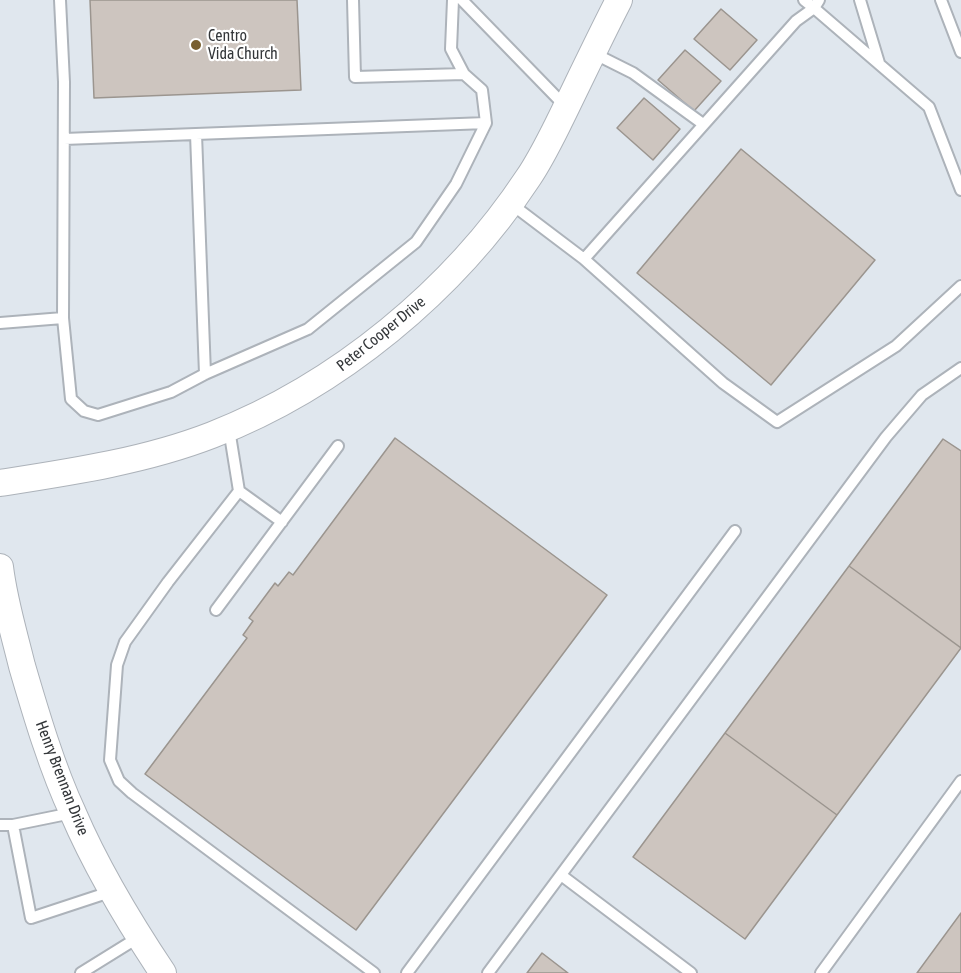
<!DOCTYPE html>
<html>
<head>
<meta charset="utf-8">
<style>
	body { margin:0 }
	canvas { display:block; background:#e0e7ee }
</style>
</head>
<body>
<canvas width="961" height="973"></canvas>
<script>
const ctx = document.querySelector('canvas').getContext('2d');
ctx.lineJoin = 'round';
function fillPath(path, color) { ctx.fillStyle = color; ctx.fill(path, 'evenodd'); }
function trace(path, color, width, dash) { ctx.strokeStyle = color; ctx.lineWidth = width; ctx.lineCap = dash ? 'butt' : 'round'; ctx.setLineDash(dash || []); ctx.stroke(path); }
function drawText(font, color, halo, rows, align = 'center') {
  ctx.font = font + ' "Asap Condensed",sans-serif'; ctx.lineWidth = 4.5; ctx.setLineDash([]); ctx.textBaseline = 'middle'; ctx.strokeStyle = halo; ctx.fillStyle = color; for (const [text, x, y, turn = 0] of rows) {
    ctx.save(); ctx.translate(x, y); ctx.rotate((+turn || 0) * Math.PI / 180); ctx.textAlign = isNaN(turn) ? turn : align; if (halo) ctx.strokeText(text, 0, 0); ctx.fillText(text, 0, 0); ctx.restore();
  }
}
const building = new Path2D(`
	M 90,0 L 297,0 L 301,90 L 94,98 Z
	M 721,9 L 757,40 L 730,70 L 694,39 Z
	M 685,50 L 721,81 L 694,111 L 658,80 Z
	M 644,98 L 680,129 L 653,160 L 617,128 Z
	M 741,149 L 875,260 L 771,385 L 637,273 Z
	M 395,438 L 607,595 L 356,930 L 145,774 L 247,638 L 243,635 L 253,621 L 249,618 L 275,583 L 278,586 L 289,572 L 293,575 Z
	M 943,439 L 961,451 L 961,648 L 849,566 Z
	M 849,566 L 961,648 L 837,815 L 725,733 Z
	M 725,733 L 837,815 L 745,939 L 633,857 Z
	M 961,913 L 961,973 L 917,973 Z
	M 542,953 L 568,973 L 527,973 Z`);
const service = new Path2D(`
	M 353,0 L 355,77 L 464,74
	M 462,0 L 566,107
	M 804,0 L 814,8 L 819,0
	M 860,0 L 879,63
	M 941,0 L 961,52
	M 593,53 L 633,73 L 703,124
	M 196,134 L 205,374
	M 64,139 L 486,123
	M 961,190 L 929,107 L 814,8 L 796,21 L 584,259 L 723,383 L 777,422 L 896,346 L 961,286
	M 510,203 L 584,259
	M 63,318 L 71,399 L 84,411 L 98,415 L 171,392 L 205,374 L 308,329 L 416,242 L 456,184 L 486,123 L 482,90 L 464,74 L 451,49 L 453,0
	M 0,323 L 63,318 L 64,82 L 60,0
	M 229,429 L 239,491 L 282,522
	M 239,491 L 168,582 L 125,642 L 117,665 L 110,760 L 119,781 L 132,793 L 374,973
	M 216,610 L 338,446
	M 0,825 L 13,825 L 72,813
	M 13,825 L 31,918 L 113,891
	M 561,875 L 691,973
	M 81,973 L 139,937
	M 407,973 L 735,531
	M 488,973 L 886,437 L 922,395 L 961,368
	M 821,973 L 961,781`);
const tertiary = new Path2D(`
	M 0,483 C 71,472 145,461 212,435 C 338,386 454,290 528,178 C 541,159 551,138 561,118 C 580,79 599,39 619,0
	M 0,567 C 4,601 14,633 22,666 C 36,714 52,768 73,813 C 97,869 129,922 163,973`);
const markers = [
	[196,45,6,"#785f30"]
];
const poiNames = [
	["Centro",208,36],
	["Vida Church",208,54]
];
const streetNames = [
	["Peter Cooper Drive",381,334,-39],
	["Henry Brennan Drive",62,778,69]
];
fillPath(building, '#cdc5bf');
trace(building, '#9b958f', 1.5);
trace(service, '#adb3ba', 14);
trace(tertiary, '#adb3ba', 28);
trace(service, '#fff', 10);
trace(tertiary, '#fff', 26);
for (const [x, y, r, color] of markers) { const dot = new Path2D(); dot.arc(x, y, r, 0, 2 * Math.PI); ctx.fillStyle = color; ctx.fill(dot); trace(dot, '#fff', 2); }
drawText('16px', '#34373a', '#fff', poiNames, 'left');
drawText('16px', '#34373a', '#fff', streetNames);
</script>
</body>
</html>
